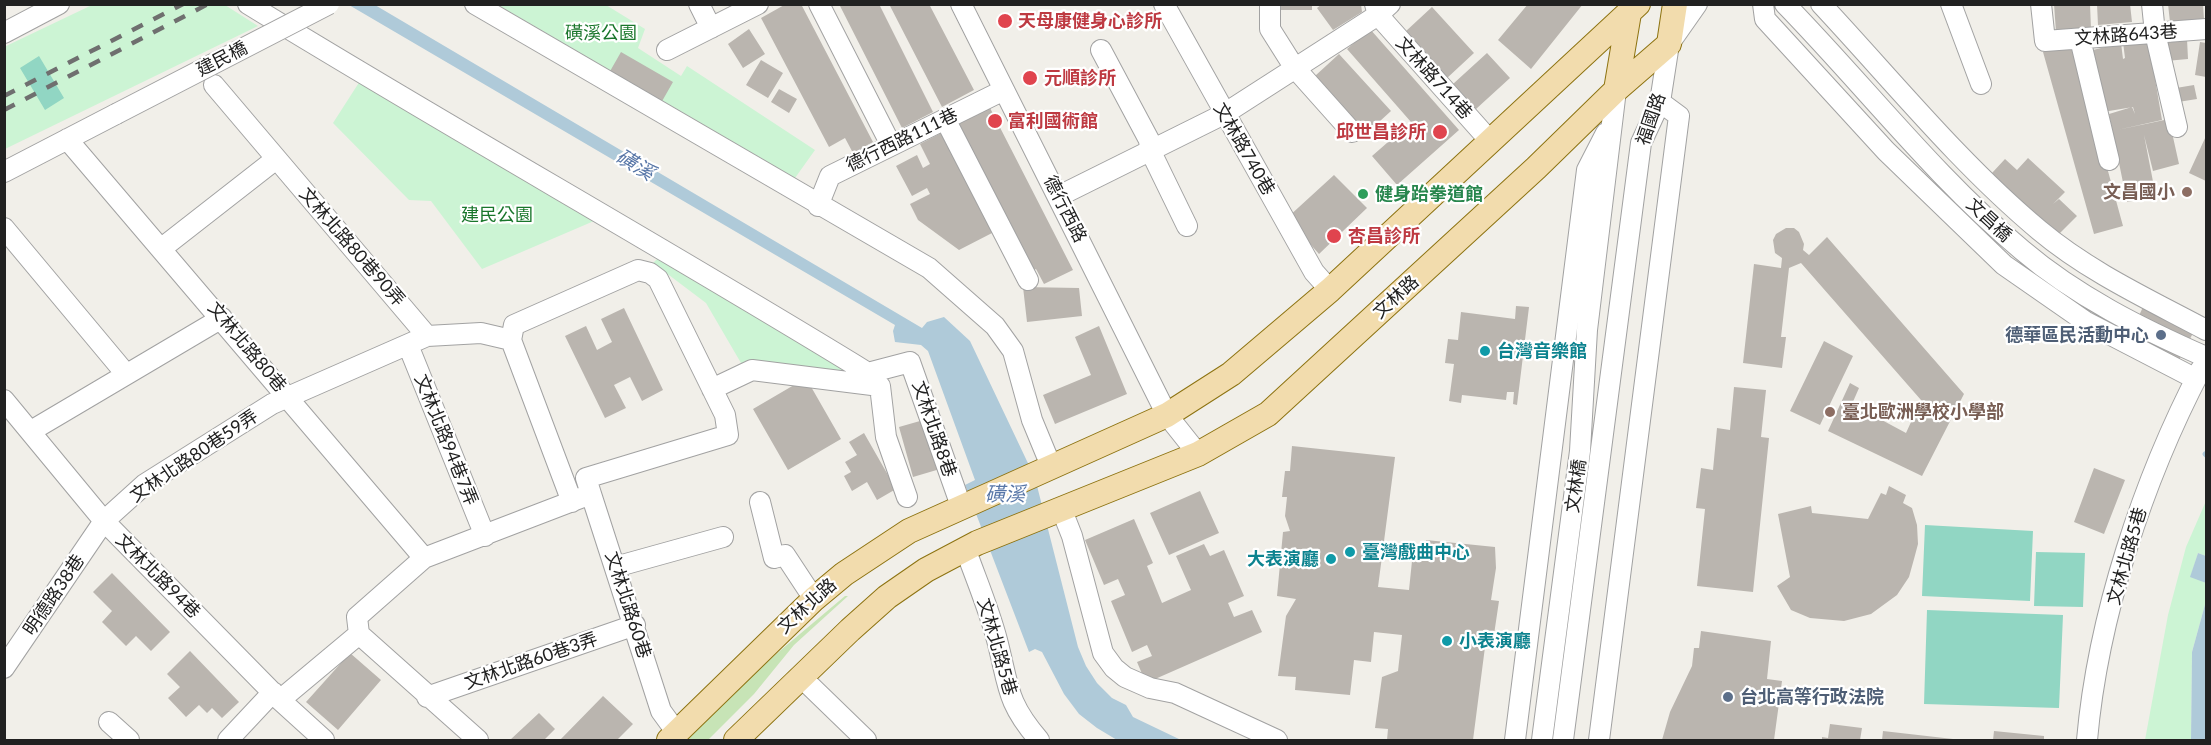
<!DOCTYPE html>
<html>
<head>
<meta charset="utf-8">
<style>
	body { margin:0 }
	#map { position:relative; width:2211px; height:745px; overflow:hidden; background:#f1efe9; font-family:Lato,sans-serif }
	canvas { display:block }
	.frame { position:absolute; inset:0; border:6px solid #212121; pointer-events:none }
</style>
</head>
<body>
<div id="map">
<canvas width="2211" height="745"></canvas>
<div class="frame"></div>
</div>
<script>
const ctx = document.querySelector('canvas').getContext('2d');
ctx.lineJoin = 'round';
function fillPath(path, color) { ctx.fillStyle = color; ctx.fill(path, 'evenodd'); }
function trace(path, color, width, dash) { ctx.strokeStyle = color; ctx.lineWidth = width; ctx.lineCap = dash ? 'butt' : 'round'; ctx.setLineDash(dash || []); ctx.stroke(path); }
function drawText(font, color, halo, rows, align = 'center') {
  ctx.font = font + ' Lato,"Noto Sans TC",sans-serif'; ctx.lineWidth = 4.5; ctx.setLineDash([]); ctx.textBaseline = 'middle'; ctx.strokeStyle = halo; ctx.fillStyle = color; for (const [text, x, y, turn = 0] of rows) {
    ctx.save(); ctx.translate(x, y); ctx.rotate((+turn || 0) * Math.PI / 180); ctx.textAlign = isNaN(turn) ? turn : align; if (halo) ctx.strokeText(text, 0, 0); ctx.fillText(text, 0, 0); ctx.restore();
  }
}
const grass = new Path2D(`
	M 845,596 L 848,596 L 794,645 L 754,694 L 708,740 L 682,740 L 743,682 Z`);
const park = new Path2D(`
	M 92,5 L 225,5 L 258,26 L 5,149 L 4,47 Z
	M 498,5 L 606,5 L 645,29 L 638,48 L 681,76 L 687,66 L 815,150 L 795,178 Z
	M 360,81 L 594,221 L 482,269 L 431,201 L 409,200 L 333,123 Z
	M 659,257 L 859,378 L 741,363 L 706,303 L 653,263 Z
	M 2206,501 L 2206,556 L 2198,553 L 2191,576 L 2206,583 L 2206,601 L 2192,652 L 2191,740 L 2145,740 L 2168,615 L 2186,547 Z`);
const pitch = new Path2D(`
	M 39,56 L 64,98 L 45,110 L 20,68 Z
	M 1925,525 L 2033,531 L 2030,601 L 1922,596 Z
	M 2036,552 L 2085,553 L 2083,607 L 2034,606 Z
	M 1927,610 L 2063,615 L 2059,708 L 1924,704 Z`);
const water = new Path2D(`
	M 349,5 L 375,5 L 922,328 L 927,322 L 944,317 L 970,341 L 1035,478 L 1078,647 L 1086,666 L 1097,683 L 1112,698 L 1126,705 L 1133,717 L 1181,740 L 1117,740 L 1097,728 L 1079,714 L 1064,694 L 1042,652 L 1035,649 L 1029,652 L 965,485 L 975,480 L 928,351 L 921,345 L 895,342 L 893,331 L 895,325 Z
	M 2198,553 L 2206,556 L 2206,583 L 2190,577 Z
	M 2206,601 L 2206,740 L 2191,740 L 2192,652 Z`);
const stream = new Path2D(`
	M 2205,454 L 2206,455`);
const building = new Path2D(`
	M 786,4 L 801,4 L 873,142 L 853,153 L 845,138 L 829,147 L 761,18 Z
	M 839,4 L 879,4 L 933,112 L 902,128 Z
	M 889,4 L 929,4 L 974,90 L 942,107 Z
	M 1279,4 L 1312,4 L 1312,10 L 1279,10 Z
	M 1322,4 L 1361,4 L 1362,12 L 1333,30 L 1317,8 Z
	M 1528,4 L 1583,4 L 1531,69 L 1498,40 Z
	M 2054,4 L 2090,4 L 2091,29 L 2056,32 Z
	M 2097,4 L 2130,4 L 2132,22 L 2098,25 Z
	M 2168,4 L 2203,4 L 2204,19 L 2170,22 Z
	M 1432,7 L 1474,53 L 1446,79 L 1405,32 Z
	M 749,29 L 765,54 L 743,68 L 728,44 Z
	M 1370,29 L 1459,130 L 1397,185 L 1372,156 L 1411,122 L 1347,49 Z
	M 2148,38 L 2162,120 L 2117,130 L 2169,119 L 2179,164 L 2153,171 L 2144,135 L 2156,197 L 2127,202 L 2109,114 L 2132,107 L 2135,114 L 2133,107 L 2103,112 L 2089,51 L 2121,43 L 2123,59 L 2125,58 L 2123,42 Z
	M 2187,39 L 2188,59 L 2166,61 L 2168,42 Z
	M 2200,42 L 2206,43 L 2206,77 L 2195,75 Z
	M 2073,43 L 2123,226 L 2094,234 L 2043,52 Z
	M 621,52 L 673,82 L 661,103 L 609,73 Z
	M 1487,53 L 1510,78 L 1476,109 L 1453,84 Z
	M 1339,54 L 1391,111 L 1367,133 L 1315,76 Z
	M 761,60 L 783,73 L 768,98 L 746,85 Z
	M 2194,85 L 2197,99 L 2178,102 L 2176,88 Z
	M 779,89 L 797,99 L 789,113 L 771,102 Z
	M 989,106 L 1073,270 L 1044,284 L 1036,269 L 1028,273 L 953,125 Z
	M 943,132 L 994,232 L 959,250 L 918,220 L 910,204 L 930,194 L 927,188 L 912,196 L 896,166 L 917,155 L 923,168 L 930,164 L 920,144 Z
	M 2206,136 L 2206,181 L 2189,173 Z
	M 2028,158 L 2065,192 L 2053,204 L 2059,199 L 2077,216 L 2057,236 L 1992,173 L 2005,159 L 2017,170 Z
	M 1334,175 L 1367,208 L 1319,254 L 1287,218 Z
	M 1786,228 L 1794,228 L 1799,232 L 1804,244 L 1803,250 L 1809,255 L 1827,237 L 1964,394 L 1922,476 L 1828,431 L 1850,383 L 1859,388 L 1852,404 L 1906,433 L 1921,400 L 1801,263 L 1789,268 L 1781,337 L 1786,337 L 1782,368 L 1743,363 L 1754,264 L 1781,268 L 1782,258 L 1775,253 L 1773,240 L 1776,234 Z
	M 1023,287 L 1079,288 L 1082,316 L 1027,322 Z
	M 1516,306 L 1529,307 L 1517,405 L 1513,404 L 1514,392 L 1507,392 L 1506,400 L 1462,395 L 1461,403 L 1449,401 L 1454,364 L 1445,363 L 1448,339 L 1458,340 L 1461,312 L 1515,319 Z
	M 2143,307 L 2193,333 L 2178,362 L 2129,337 Z
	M 624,308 L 663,390 L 642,401 L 630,377 L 614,385 L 626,408 L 605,418 L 565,336 L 586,326 L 597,350 L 612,342 L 601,319 Z
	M 1099,326 L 1127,394 L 1055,424 L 1043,395 L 1091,375 L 1075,337 Z
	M 1824,341 L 1853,356 L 1820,425 L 1790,411 Z
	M 806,378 L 841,439 L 788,470 L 753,409 Z
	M 1734,387 L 1766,390 L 1761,437 L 1769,438 L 1753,592 L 1697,586 L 1705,509 L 1696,508 L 1701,468 L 1713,470 L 1717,428 L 1730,430 Z
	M 927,419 L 940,469 L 913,477 L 899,427 Z
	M 864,433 L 896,489 L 877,500 L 867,482 L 852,491 L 844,476 L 851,472 L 845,462 L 857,455 L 849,442 Z
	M 1292,446 L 1395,457 L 1378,587 L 1409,590 L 1412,561 L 1424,561 L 1426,540 L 1495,547 L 1496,568 L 1491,600 L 1499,601 L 1492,648 L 1485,647 L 1473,740 L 1387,740 L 1388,729 L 1375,728 L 1382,677 L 1398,671 L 1402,635 L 1374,632 L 1371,662 L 1354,660 L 1350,695 L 1295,690 L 1296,677 L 1278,676 L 1286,616 L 1296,599 L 1277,596 L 1283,532 L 1290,531 L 1285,516 L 1287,497 L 1282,497 L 1285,471 L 1290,471 Z
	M 2094,468 L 2125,480 L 2104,534 L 2074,522 Z
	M 1889,486 L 1906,495 L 1903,503 L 1912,508 L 1917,525 L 1918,544 L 1914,559 L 1909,577 L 1897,595 L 1871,614 L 1844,621 L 1810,618 L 1791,610 L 1777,586 L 1790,577 L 1778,514 L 1811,506 L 1812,513 L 1868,519 L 1881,493 L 1886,495 Z
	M 1200,491 L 1219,533 L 1169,555 L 1150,513 Z
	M 1134,519 L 1153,563 L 1147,566 L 1162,603 L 1191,590 L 1176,556 L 1204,544 L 1210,556 L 1224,550 L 1244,596 L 1228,603 L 1234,617 L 1252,610 L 1262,632 L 1146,683 L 1137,662 L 1152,656 L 1147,645 L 1132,652 L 1111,601 L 1125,595 L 1118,579 L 1104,585 L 1085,540 Z
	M 112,573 L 170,632 L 151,651 L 136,636 L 126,646 L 102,622 L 112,611 L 93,592 Z
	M 1701,631 L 1771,641 L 1767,679 L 1782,681 L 1774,740 L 1662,740 L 1670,712 L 1692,666 L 1694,648 L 1699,648 Z
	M 190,651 L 239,702 L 222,718 L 212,708 L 207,713 L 199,705 L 186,717 L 168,698 L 180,687 L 167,674 Z
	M 350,653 L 381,680 L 338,730 L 306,702 Z
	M 603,696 L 633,724 L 617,740 L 560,740 Z
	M 539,713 L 555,729 L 544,740 L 510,740 Z
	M 1830,724 L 1862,728 L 1860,740 L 1822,740 L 1822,737 L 1828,738 Z
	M 1883,731 L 1953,739 L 1953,740 L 1882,740 Z
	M 1994,731 L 2044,736 L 2044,740 L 1993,740 Z`);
const minor = new Path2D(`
	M 248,4 C 453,130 663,247 868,373 L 910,362 L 961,506
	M 475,4 L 929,268 L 995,326 L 1013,351 L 1032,420 L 1051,466
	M 699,4 L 711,28
	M 819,4 L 891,145
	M 961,4 L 1167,415 L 1198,454
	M 1164,4 L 1314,272 L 1330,290
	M 1270,4 L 1270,29 L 1294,67 L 1352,132
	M 1375,4 L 1378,15 L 1491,142
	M 1763,4 L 1765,19 L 1886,151 L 2004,265 L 2086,322 L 2196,379
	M 1785,4 C 1864,85 1935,177 2022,250 C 2076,296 2142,329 2206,357
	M 1821,4 C 1892,80 1959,163 2039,230 C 2089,272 2150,300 2206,330
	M 1951,4 L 1981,84
	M 2041,4 L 2045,41 L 2206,29
	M 2152,4 L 2155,33 L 2177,127
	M 4,33 L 59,4
	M 2080,39 L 2109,160
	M 667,50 L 758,4
	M 1101,50 L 1149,140 L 1150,150 L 1187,226
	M 214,85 L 427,336
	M 945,119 L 1028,280
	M 67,139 L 424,558
	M 4,172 L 116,114
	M 1059,196 L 1224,114 L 1378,15 L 1390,4
	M 818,206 L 830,176 L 1004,90
	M 4,228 L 126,374
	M 162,248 L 276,159
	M 511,340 L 514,325 L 638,270 L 650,273 L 658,279 L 725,415 L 728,435 L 586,478 L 591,494
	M 408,345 L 485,536
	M 712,389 L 752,370 L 880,386 L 886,437 L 907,497
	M 4,400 L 104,521 L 280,700 L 324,740
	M 31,431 L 222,318
	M 760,502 L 774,558 L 785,555 L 814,599
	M 1061,508 L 1072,536 L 1103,653 L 1114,668 L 1125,677 L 1150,688 L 1175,693 L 1277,740
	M 965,548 C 976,579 989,609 997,640 C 1009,686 1006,702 1039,740
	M 615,567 L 723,537
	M 359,634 L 357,617 L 424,558 L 591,494 L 661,711 L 677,733
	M 359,634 L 478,740
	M 4,668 L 104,521 L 145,484 L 272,404 L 427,336 L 481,333 L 511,340 L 572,502
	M 801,677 L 866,740
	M 427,697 L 635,625
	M 280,700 L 359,634
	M 109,722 L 129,740
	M 228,740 L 273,692
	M 1515,740 L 1587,170 L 1606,133
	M 1542,740 L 1580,451 L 1587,330 L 1616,90
	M 1563,740 L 1641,143 L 1660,102 L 1669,44 L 1697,4
	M 1599,740 L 1679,116 L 1660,102
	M 2087,740 C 2098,616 2143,480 2201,369`);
const major = new Path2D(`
	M 1616,90 L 1630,7
	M 669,740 L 814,599 L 844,574 L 909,531 L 1167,415 L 1231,374 L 1330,290 L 1638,4
	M 736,740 L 850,630 L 887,597 L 926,570 L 977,543 L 1198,454 L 1268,414 L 1536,168 L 1616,90 L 1669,44 L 1675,4`);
const rail = new Path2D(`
	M 4,96 L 183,4
	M 4,110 L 208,4`);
const minorBridge = new Path2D(`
	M 116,114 L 329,4`);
const markers = [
	[1005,21,8,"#e0444e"],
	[1030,78,8,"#e0444e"],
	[995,121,8,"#e0444e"],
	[1440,132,8,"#e0444e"],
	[2187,192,6,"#8d6e63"],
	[1363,194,6,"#2e9e5b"],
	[1334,236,8,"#e0444e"],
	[2161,335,6,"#5c6f8a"],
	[1485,351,6,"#0f9aa8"],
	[1830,412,6,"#8d6e63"],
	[1350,552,6,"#0f9aa8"],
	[1331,559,6,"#0f9aa8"],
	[1447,641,6,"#0f9aa8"],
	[1728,697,6,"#5c6f8a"]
];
const healthNames = [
	["天母康健身心診所",1018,21],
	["元順診所",1044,78],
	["富利國術館",1008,121],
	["邱世昌診所",1426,132,"right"],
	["杏昌診所",1348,236]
];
const parkNames = [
	["磺溪公園",601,33],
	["建民公園",497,215]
];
const streetNames = [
	["文林路643巷",2126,35,-4],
	["建民橋",222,59,-27],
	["文林路714巷",1434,78,48],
	["福國路",1651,119,-71],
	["德行西路111巷",902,140,-26],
	["文林路740巷",1244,149,60],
	["德行西路",1065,209,63],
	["文昌橋",1989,220,43],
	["文林北路80巷90弄",352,247,49],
	["文林路",1396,297,-42],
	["文林北路80巷",247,347,50],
	["文林北路8巷",934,429,71],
	["文林北路94巷7弄",446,440,68],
	["文林北路80巷59弄",194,456,-34],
	["文林橋",1576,486,-82],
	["文林北路5巷",2127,556,-74],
	["文林北路94巷",158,576,45],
	["明德路38巷",54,595,-56],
	["文林北路60巷",628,605,72],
	["文林北路",807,606,-42],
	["文林北路5巷",997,647,74],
	["文林北路60巷3弄",531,661,-19]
];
const educationNames = [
	["文昌國小",2175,192],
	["臺北歐洲學校小學部",1842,412,"left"]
];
const leisureNames = [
	["健身跆拳道館",1375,194]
];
const serviceNames = [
	["德華區民活動中心",2149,335],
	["台北高等行政法院",1740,697,"left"]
];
const cultureNames = [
	["台灣音樂館",1497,351],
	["臺灣戲曲中心",1362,552],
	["大表演廳",1319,559,"right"],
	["小表演廳",1459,641]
];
const waterNames = [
	["磺溪",635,165,31],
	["磺溪",1005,495]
];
fillPath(grass, '#c7e4b6');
fillPath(park, '#ccf4d4');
fillPath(pitch, '#91d6c3');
fillPath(water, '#afcad9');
trace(stream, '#afcad9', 5);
fillPath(building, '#bab5af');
trace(minor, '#a2a2a2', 22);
trace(major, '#8d7311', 26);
trace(minor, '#fff', 20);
trace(major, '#f2dcad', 24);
trace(rail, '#6f6f6f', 4.5, [12, 12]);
trace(minorBridge, '#a2a2a2', 22, []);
trace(minorBridge, '#fff', 20);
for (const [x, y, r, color] of markers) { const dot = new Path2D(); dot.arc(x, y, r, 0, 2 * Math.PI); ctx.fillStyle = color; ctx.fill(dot); trace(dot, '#fff', 2); }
drawText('bold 18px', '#be3a42', '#fff', healthNames, 'left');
drawText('18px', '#19762b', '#fff', parkNames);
drawText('18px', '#212121', '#fff', streetNames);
drawText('bold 18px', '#785e54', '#fff', educationNames, 'right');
drawText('bold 18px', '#27864d', '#fff', leisureNames, 'left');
drawText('bold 18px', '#4e5e75', '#fff', serviceNames, 'right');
drawText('bold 18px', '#0d838f', '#fff', cultureNames, 'left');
drawText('italic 20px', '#5776a7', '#fff', waterNames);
</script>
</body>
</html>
